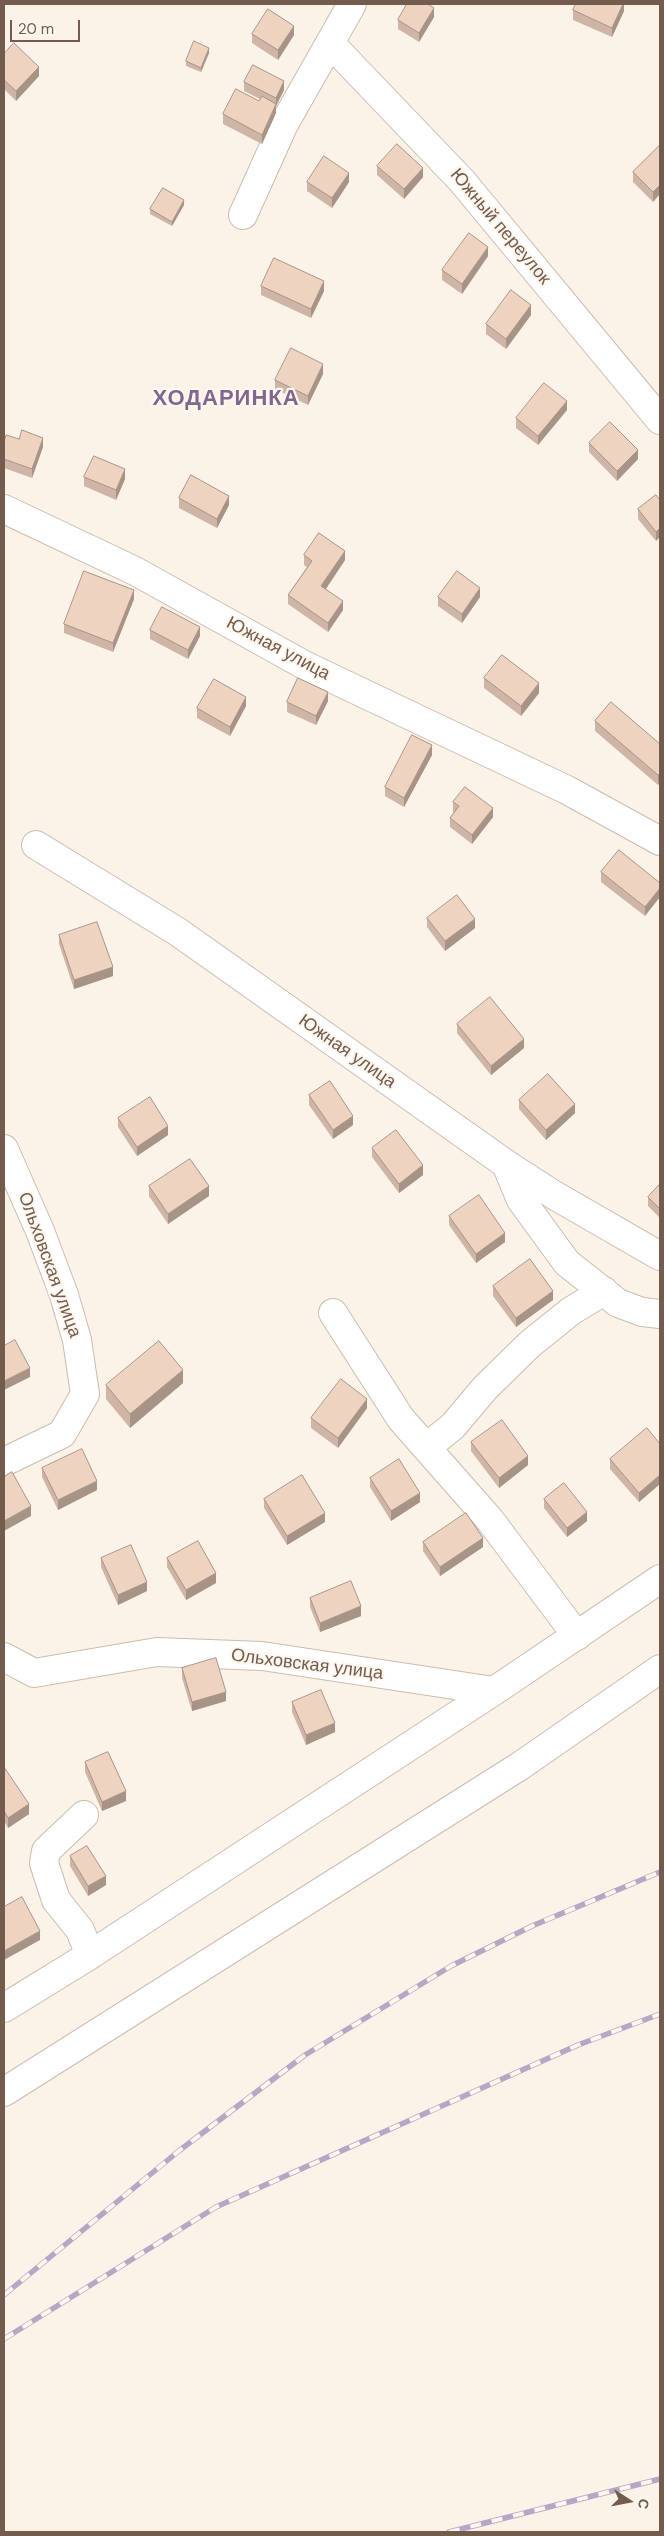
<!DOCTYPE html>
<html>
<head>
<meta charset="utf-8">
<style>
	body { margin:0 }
	#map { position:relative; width:664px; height:2536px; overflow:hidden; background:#fbf3e8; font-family:"DM Sans",sans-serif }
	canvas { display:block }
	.frame { position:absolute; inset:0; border:5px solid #735b4e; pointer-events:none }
	.north { position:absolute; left:604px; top:2476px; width:50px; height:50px; -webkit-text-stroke:4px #fef7ee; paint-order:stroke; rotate:101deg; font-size:14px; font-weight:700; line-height:20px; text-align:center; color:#735b4e }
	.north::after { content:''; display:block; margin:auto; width:18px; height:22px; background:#735b4e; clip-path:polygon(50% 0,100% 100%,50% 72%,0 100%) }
	.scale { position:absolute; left:10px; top:20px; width:70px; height:22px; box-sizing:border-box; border:2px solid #735b4e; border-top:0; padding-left:6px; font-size:15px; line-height:18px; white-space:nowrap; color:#735b4e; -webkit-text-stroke:4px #fef7ee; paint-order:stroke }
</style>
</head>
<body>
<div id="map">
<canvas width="664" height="2536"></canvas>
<div class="frame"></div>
<div class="north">С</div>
<div class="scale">20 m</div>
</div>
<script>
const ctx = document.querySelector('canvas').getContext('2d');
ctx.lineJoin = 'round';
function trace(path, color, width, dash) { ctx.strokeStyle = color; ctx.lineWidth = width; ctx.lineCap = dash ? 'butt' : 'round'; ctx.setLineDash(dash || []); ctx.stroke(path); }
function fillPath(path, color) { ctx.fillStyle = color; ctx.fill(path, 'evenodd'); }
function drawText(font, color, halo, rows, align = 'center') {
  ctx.font = font + ' "DM Sans",sans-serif'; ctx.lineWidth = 4.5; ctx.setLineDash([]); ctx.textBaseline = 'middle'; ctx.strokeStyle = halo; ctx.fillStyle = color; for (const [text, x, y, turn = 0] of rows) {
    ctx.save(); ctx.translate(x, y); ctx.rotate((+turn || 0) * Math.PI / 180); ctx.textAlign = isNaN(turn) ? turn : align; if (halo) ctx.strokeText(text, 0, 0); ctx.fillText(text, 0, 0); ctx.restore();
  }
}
const minor = new Path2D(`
	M 330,43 L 462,181 L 660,420
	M 243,215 L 284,124 L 352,4
	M 4,509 L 135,571 L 306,666 L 567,790 L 660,841
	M 36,845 L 178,932 L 506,1164 L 554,1195 L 660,1256
	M 4,1149 L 40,1231 L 64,1295 L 77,1340 L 85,1394 L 62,1434 L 4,1462
	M 506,1164 L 521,1200 L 567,1263 L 618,1303 L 642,1312 L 660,1314
	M 333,1313 L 401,1419 L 490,1520 L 577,1636
	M 427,1447 L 453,1426 L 485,1388 L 530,1344 L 571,1311 L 604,1291
	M 4,1657 L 34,1673 L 157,1652 L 262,1656 L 494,1691
	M 84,1815 L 46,1851 L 44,1863 L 56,1900 L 80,1930 L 90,1955
	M 4,2008 L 90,1955 L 494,1691 L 660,1579
	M 4,2092 L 520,1766 L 660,1669`);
const rail = new Path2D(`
	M 4,2295 L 180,2150 L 305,2055 L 451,1966 L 532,1926 L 660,1872
	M 4,2339 L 216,2207 L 578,2045 L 660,2014
	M 449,2532 L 660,2479`);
const wall = new Path2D(`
	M 624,4 L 624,11 L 612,37 L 573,20 L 573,10 Z
	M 434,17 L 419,42 L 398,29 L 398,20 Z
	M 252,34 L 294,35 L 278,60 L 252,43 Z
	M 209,53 L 201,72 L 186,66 L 186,61 Z
	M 4,54 L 39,76 L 16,101 L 4,89 Z
	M 244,82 L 284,90 L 276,106 L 276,113 L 262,144 L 223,124 L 223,114 L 259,101 L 260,99 L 244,91 Z
	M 660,145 L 653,202 L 633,182 L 633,172 Z
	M 377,166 L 423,177 L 404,199 L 377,175 Z
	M 307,182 L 349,182 L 332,208 L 307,191 Z
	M 184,205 L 172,226 L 150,214 L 150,209 Z
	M 488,256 L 462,294 L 442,280 L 442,270 Z
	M 261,286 L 324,291 L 311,318 L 261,295 Z
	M 531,315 L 506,349 L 486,334 L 486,324 Z
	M 323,374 L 308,405 L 275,389 L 275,380 Z
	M 567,410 L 538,445 L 516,428 L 516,418 Z
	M 4,441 L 43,447 L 32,478 L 4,468 Z
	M 589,443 L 638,459 L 617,481 L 589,452 Z
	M 84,477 L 125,479 L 116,500 L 84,486 Z
	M 656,495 L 656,541 L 638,519 L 638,509 Z
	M 179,498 L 229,505 L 217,528 L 179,508 Z
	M 304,555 L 345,560 L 326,589 L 343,610 L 328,632 L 288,604 L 288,595 L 307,567 L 304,565 Z
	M 438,597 L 480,597 L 462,623 L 438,606 Z
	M 134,599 L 113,652 L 64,633 L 64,624 Z
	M 150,630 L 200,636 L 188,659 L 150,639 Z
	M 484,678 L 539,693 L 521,716 L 484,688 Z
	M 328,701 L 316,725 L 287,712 L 287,702 Z
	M 246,706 L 230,736 L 197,718 L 197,708 Z
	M 595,721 L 660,744 L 658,785 L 595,731 Z
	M 432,755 L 404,807 L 385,796 L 385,787 Z
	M 453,802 L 493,817 L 472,844 L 450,827 L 450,818 L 454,812 L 453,812 Z
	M 601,872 L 660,883 L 645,916 L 601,882 Z
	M 427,918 L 475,928 L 445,951 L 427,927 Z
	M 59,935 L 113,976 L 74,989 L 59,944 Z
	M 457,1024 L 524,1048 L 491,1075 L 457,1033 Z
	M 309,1095 L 353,1125 L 333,1139 L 309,1105 Z
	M 519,1100 L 575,1113 L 546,1140 L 519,1109 Z
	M 118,1118 L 168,1135 L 137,1156 L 118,1127 Z
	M 372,1148 L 423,1175 L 399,1193 L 372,1157 Z
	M 660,1184 L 660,1218 L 648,1206 L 648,1197 Z
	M 149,1186 L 209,1196 L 168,1224 L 149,1196 Z
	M 449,1216 L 505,1242 L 476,1263 L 449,1225 Z
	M 493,1286 L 553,1300 L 516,1327 L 493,1296 Z
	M 183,1383 L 130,1428 L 106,1399 L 106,1385 Z
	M 367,1408 L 338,1448 L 311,1428 L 311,1418 Z
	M 471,1442 L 528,1465 L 499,1488 L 471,1451 Z
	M 660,1444 L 660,1484 L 639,1502 L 610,1469 L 610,1459 Z
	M 42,1468 L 97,1490 L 58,1510 L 42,1477 Z
	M 370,1478 L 420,1502 L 391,1521 L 370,1487 Z
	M 264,1499 L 325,1522 L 287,1545 L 264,1508 Z
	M 544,1499 L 587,1521 L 567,1537 L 544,1508 Z
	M 423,1542 L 483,1547 L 440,1576 L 423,1551 Z
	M 101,1558 L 147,1591 L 118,1605 L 101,1567 Z
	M 167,1558 L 216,1583 L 186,1600 L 167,1567 Z
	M 310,1598 L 361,1616 L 320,1632 L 310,1607 Z
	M 182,1668 L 226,1701 L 192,1711 L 182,1678 Z
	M 292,1702 L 335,1732 L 306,1745 L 292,1712 Z
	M 85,1762 L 126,1801 L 102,1811 L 85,1772 Z
	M 4,1767 L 29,1814 L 8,1828 L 4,1821 Z
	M 70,1856 L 106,1885 L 88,1896 L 70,1866 Z`);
const shadedWall = new Path2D(`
	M 623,4 L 624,4 L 624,11 L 612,37 L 612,28 Z
	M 434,8 L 434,17 L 419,42 L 419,33 Z
	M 294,26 L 294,35 L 278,60 L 278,50 Z
	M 209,48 L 209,53 L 201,72 L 201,68 Z
	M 39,67 L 39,76 L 16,101 L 16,91 Z
	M 284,81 L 284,90 L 276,106 L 276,113 L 262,144 L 262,135 L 276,105 L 276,98 Z
	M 423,168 L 423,177 L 404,199 L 404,189 Z
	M 349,173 L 349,182 L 332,208 L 332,198 Z
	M 660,185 L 660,194 L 653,202 L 653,192 Z
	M 184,200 L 184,205 L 172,226 L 172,222 Z
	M 488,247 L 488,256 L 462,294 L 462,284 Z
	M 324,281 L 324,291 L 311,318 L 311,309 Z
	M 531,305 L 531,315 L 506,349 L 506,339 Z
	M 323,364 L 323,374 L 308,405 L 308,396 Z
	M 567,401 L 567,410 L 538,445 L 538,436 Z
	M 43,438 L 43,447 L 32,478 L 32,469 Z
	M 638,450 L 638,459 L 617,481 L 617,471 Z
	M 125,469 L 125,479 L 116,500 L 116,490 Z
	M 229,496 L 229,505 L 217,528 L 217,519 Z
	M 660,528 L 660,537 L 656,541 L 656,532 Z
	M 345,551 L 345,560 L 321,596 L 321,586 Z
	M 480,588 L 480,597 L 462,623 L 462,614 Z
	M 134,590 L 134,599 L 113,652 L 113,643 Z
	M 343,601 L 343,610 L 328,632 L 328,623 Z
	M 200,627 L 200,636 L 188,659 L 188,650 Z
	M 539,683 L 539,693 L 521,716 L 521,706 Z
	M 328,692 L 328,701 L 316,725 L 316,716 Z
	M 246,697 L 246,706 L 230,736 L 230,727 Z
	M 432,745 L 432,755 L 404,807 L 404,798 Z
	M 660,773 L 660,782 L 658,785 L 658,775 Z
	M 493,808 L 493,817 L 472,844 L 472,835 Z
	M 660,888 L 660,897 L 645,916 L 645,907 Z
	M 475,919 L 475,928 L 445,951 L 445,941 Z
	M 113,967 L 113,976 L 74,989 L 74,980 Z
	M 524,1039 L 524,1048 L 491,1075 L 491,1066 Z
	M 575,1104 L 575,1113 L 546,1140 L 546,1130 Z
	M 353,1116 L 353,1125 L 333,1139 L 333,1130 Z
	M 168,1126 L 168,1135 L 137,1156 L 137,1147 Z
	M 423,1165 L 423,1175 L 399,1193 L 399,1184 Z
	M 209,1186 L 209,1196 L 168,1224 L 168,1214 Z
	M 505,1233 L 505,1242 L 476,1263 L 476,1254 Z
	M 553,1291 L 553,1300 L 516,1327 L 516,1318 Z
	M 30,1368 L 30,1377 L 4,1390 L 4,1381 Z
	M 183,1370 L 183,1383 L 130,1428 L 130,1414 Z
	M 367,1399 L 367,1408 L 338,1448 L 338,1438 Z
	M 528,1456 L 528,1465 L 499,1488 L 499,1478 Z
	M 660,1475 L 660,1484 L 639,1502 L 639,1493 Z
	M 97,1481 L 97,1490 L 58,1510 L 58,1500 Z
	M 420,1493 L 420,1502 L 391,1521 L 391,1511 Z
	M 31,1506 L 31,1516 L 4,1531 L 4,1521 Z
	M 587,1512 L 587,1521 L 567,1537 L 567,1528 Z
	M 325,1513 L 325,1522 L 287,1545 L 287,1536 Z
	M 483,1538 L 483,1547 L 440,1576 L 440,1567 Z
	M 216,1573 L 216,1583 L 186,1600 L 186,1590 Z
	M 147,1582 L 147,1591 L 118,1605 L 118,1595 Z
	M 361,1606 L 361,1616 L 320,1632 L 320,1623 Z
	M 226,1692 L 226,1701 L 192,1711 L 192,1702 Z
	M 335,1723 L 335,1732 L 306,1745 L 306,1735 Z
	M 126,1791 L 126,1801 L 102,1811 L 102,1802 Z
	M 29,1804 L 29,1814 L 8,1828 L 8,1818 Z
	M 106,1876 L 106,1885 L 88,1896 L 88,1886 Z
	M 40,1931 L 40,1940 L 4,1960 L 4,1951 Z`);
const building = new Path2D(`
	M 407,4 L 428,4 L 434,8 L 419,33 L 398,20 Z
	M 576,4 L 623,4 L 612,28 L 573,10 Z
	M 268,9 L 294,26 L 278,50 L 252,34 Z
	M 194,41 L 209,48 L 201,68 L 186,61 Z
	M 14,43 L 39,67 L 16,91 L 4,80 L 4,54 Z
	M 253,65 L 284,81 L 276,98 L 244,82 Z
	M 236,89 L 259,101 L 262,96 L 276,104 L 262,135 L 223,114 Z
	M 397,144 L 423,168 L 404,189 L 377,166 Z
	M 660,145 L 660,185 L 653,192 L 633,172 Z
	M 324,156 L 349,173 L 332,198 L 307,182 Z
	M 163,188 L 184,200 L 172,222 L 150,209 Z
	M 469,233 L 488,247 L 462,284 L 442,270 Z
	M 274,258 L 324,281 L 311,309 L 261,286 Z
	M 511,290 L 531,305 L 506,339 L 486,324 Z
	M 291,348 L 323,364 L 308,396 L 275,380 Z
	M 544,383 L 567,401 L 538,436 L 516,418 Z
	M 610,422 L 638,450 L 617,471 L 589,443 Z
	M 22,430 L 43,438 L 32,469 L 4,459 L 4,441 L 6,435 L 19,439 Z
	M 94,456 L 125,469 L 116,490 L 84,477 Z
	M 191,475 L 229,496 L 217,519 L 179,498 Z
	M 656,495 L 660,500 L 660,528 L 656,532 L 638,509 Z
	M 319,533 L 345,551 L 321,586 L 343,601 L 328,623 L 288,595 L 312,561 L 304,555 Z
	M 84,571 L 134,590 L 113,643 L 64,624 Z
	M 457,571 L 480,588 L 462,614 L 438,597 Z
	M 162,607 L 200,627 L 188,650 L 150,630 Z
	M 502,655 L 539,683 L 521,706 L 484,678 Z
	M 298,678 L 328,692 L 316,716 L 287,702 Z
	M 214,679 L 246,697 L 230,727 L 197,708 Z
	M 611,702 L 660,744 L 660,773 L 658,775 L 595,721 Z
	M 412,735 L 432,745 L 404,798 L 385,787 Z
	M 465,787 L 493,808 L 472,835 L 450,818 L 459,806 L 453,802 Z
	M 619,850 L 660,883 L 660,888 L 645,907 L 601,872 Z
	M 457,895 L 475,919 L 445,941 L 427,918 Z
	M 97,922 L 113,967 L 74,980 L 59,935 Z
	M 490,997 L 524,1039 L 491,1066 L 457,1024 Z
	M 548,1074 L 575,1104 L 546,1130 L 519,1100 Z
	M 330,1081 L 353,1116 L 333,1130 L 309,1095 Z
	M 150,1097 L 168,1126 L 137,1147 L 118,1118 Z
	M 396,1130 L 423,1165 L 399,1184 L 372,1148 Z
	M 190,1159 L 209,1186 L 168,1214 L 149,1186 Z
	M 660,1184 L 660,1209 L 648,1197 Z
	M 479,1195 L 505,1233 L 476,1254 L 449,1216 Z
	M 530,1259 L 553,1291 L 516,1318 L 493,1286 Z
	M 15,1340 L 30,1368 L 4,1381 L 4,1346 Z
	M 159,1341 L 183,1370 L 130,1414 L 106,1385 Z
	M 341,1379 L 367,1399 L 338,1438 L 311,1418 Z
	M 502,1420 L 528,1456 L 499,1478 L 471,1442 Z
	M 647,1428 L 660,1444 L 660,1475 L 639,1493 L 610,1459 Z
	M 82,1449 L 97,1481 L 58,1500 L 42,1468 Z
	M 399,1459 L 420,1493 L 391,1511 L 370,1478 Z
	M 12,1472 L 31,1506 L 4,1521 L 4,1477 Z
	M 302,1475 L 325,1513 L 287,1536 L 264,1499 Z
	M 564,1483 L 587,1512 L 567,1528 L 544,1499 Z
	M 466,1513 L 483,1538 L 440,1567 L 423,1542 Z
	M 198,1541 L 216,1573 L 186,1590 L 167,1558 Z
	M 131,1545 L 147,1582 L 118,1595 L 101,1558 Z
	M 351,1581 L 361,1606 L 320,1623 L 310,1598 Z
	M 216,1658 L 226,1692 L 192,1702 L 182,1668 Z
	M 321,1690 L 335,1723 L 306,1735 L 292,1702 Z
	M 108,1752 L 126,1791 L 102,1802 L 85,1762 Z
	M 4,1767 L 29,1804 L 8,1818 L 4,1811 Z
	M 87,1846 L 106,1876 L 88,1886 L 70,1856 Z
	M 22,1897 L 40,1931 L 4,1951 L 4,1907 Z`);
const streetNames = [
	["Южный переулок",500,227,50],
	["Южная улица",278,649,28],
	["Южная улица",347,1052,35],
	["Ольховская улица",49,1265,70],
	["Ольховская улица",307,1665,7]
];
const districtNames = [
	["ХОДАРИНКА",226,399]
];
trace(minor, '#ccbbaf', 30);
trace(minor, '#fff', 28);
trace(rail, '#b6a7c4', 5.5);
trace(rail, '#fef7ee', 4, [11]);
fillPath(wall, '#ceb5a6');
fillPath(shadedWall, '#a79487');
fillPath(building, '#efd3c1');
trace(building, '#a79487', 1);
drawText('18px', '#735b4e', '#fef7ee', streetNames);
ctx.letterSpacing = '1px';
drawText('bold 22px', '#81668f', '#fef7ee', districtNames);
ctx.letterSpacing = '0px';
</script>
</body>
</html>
